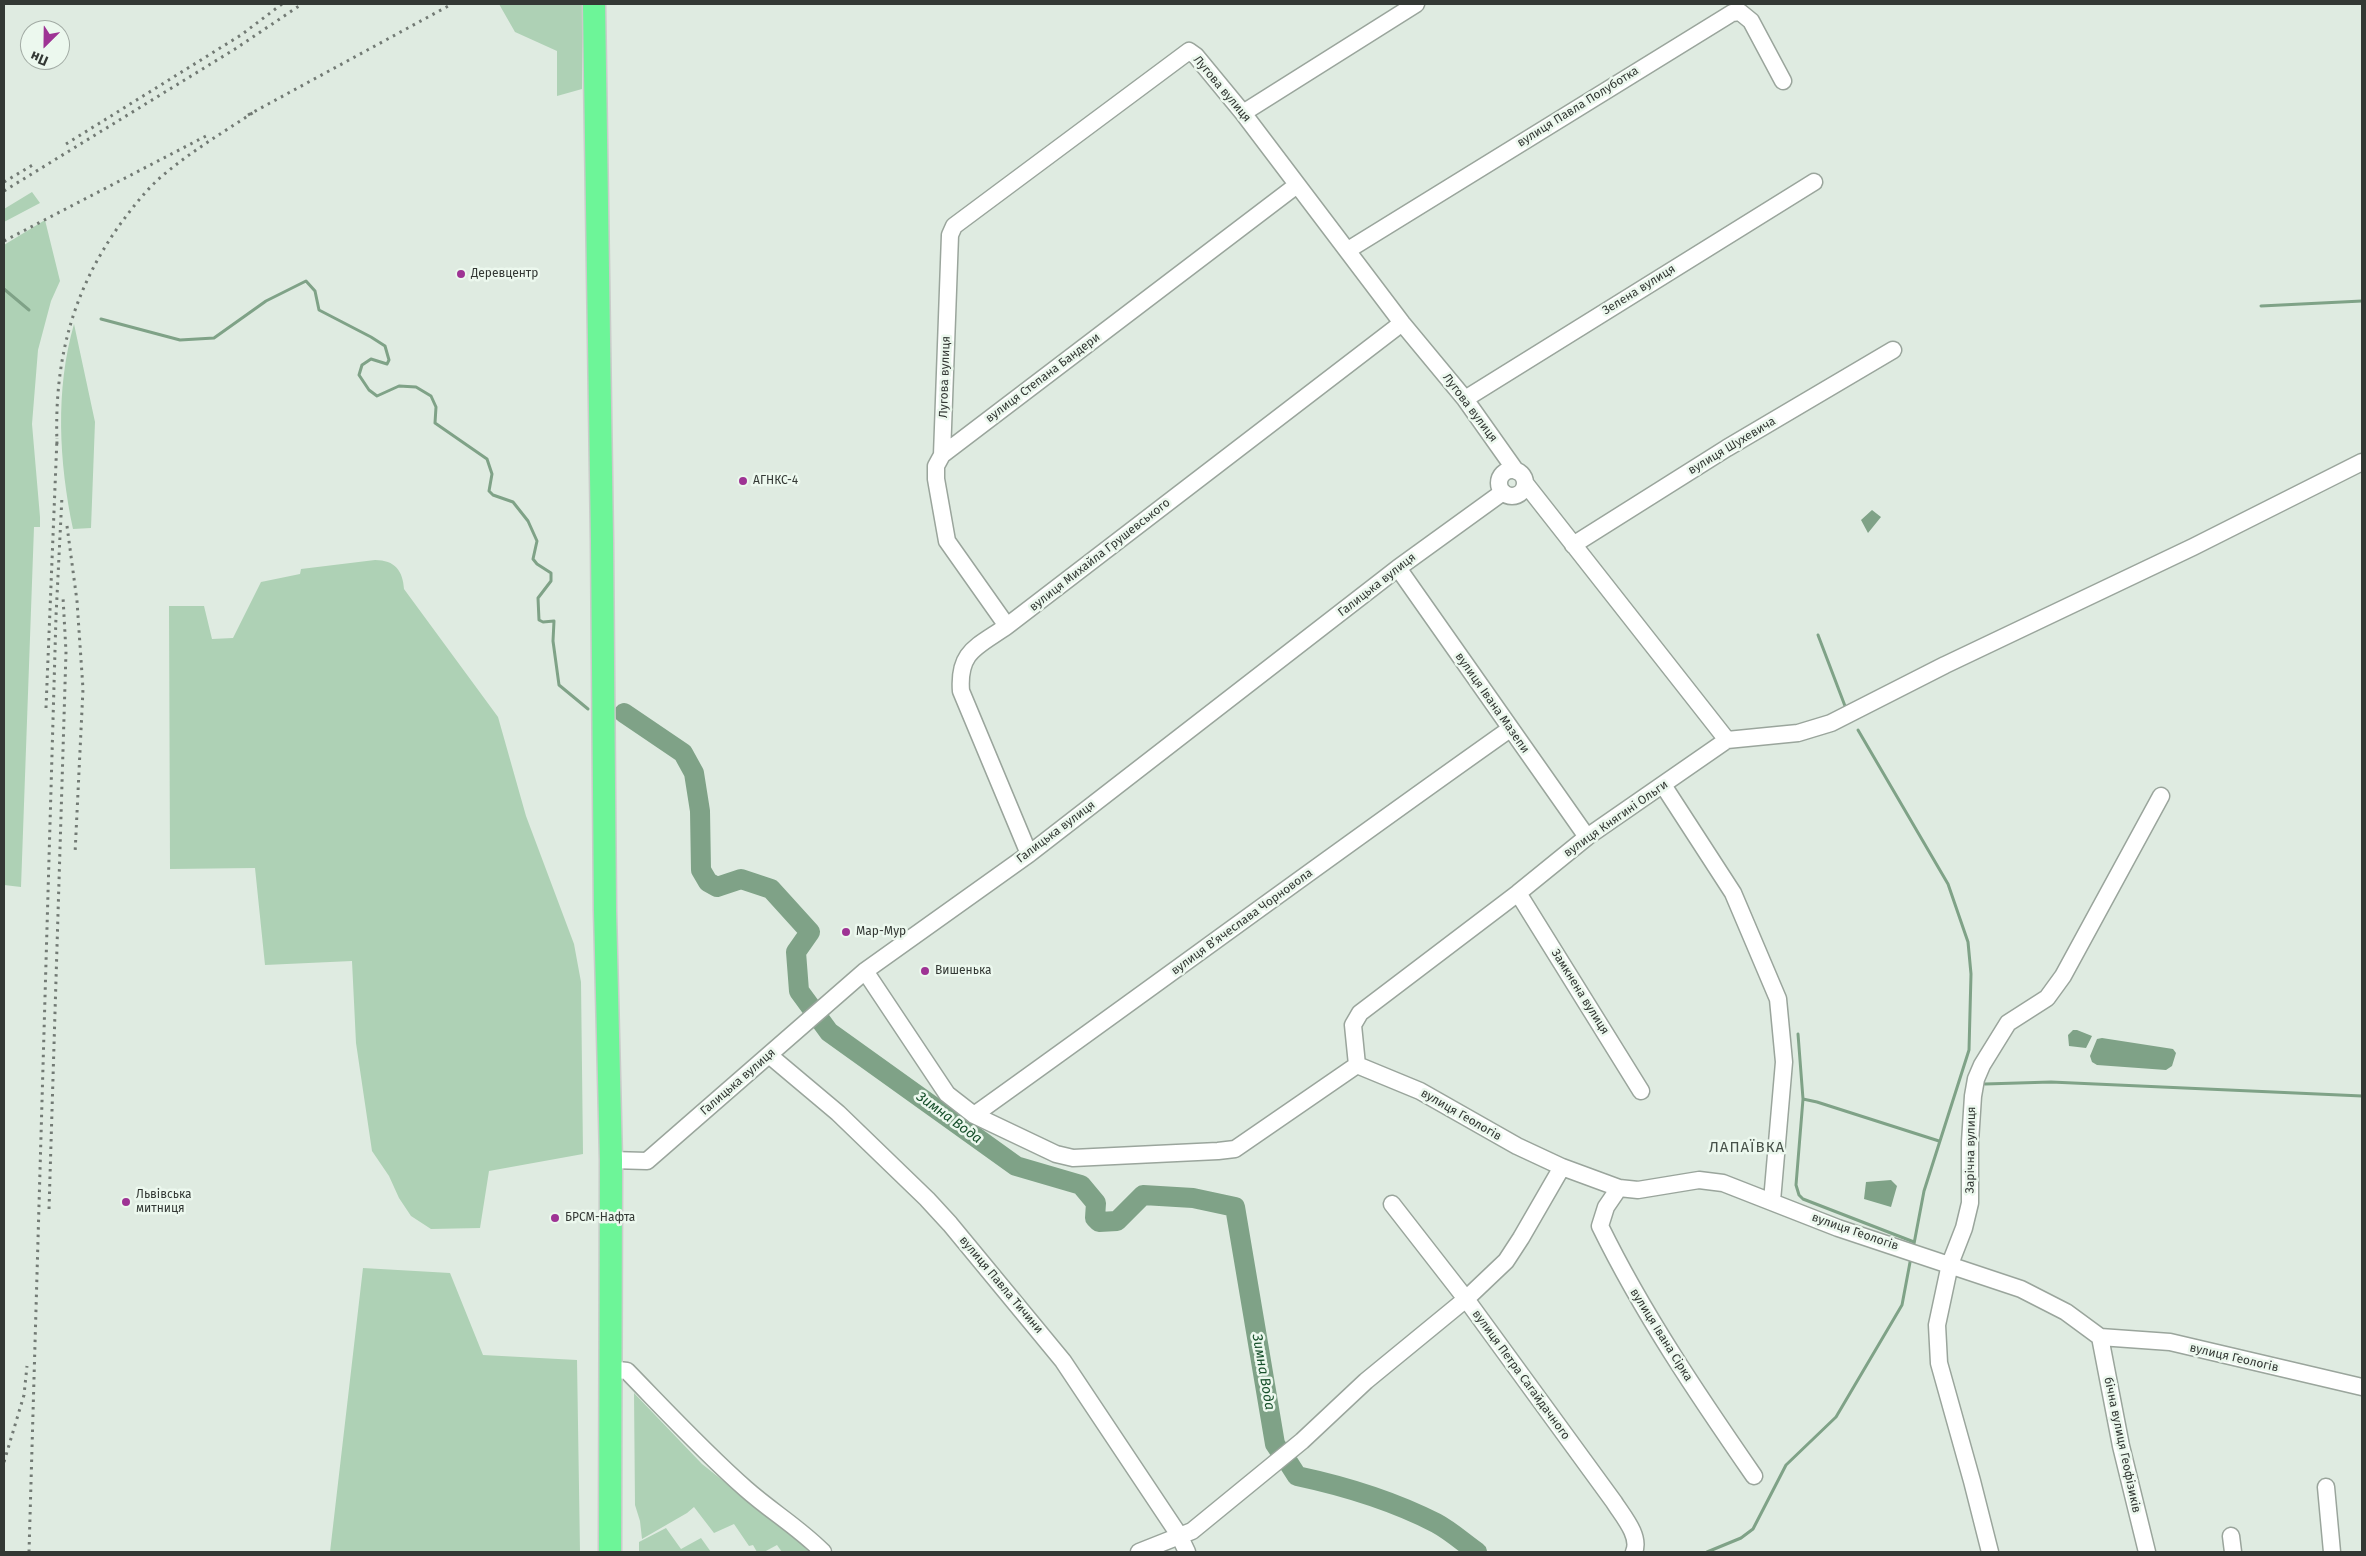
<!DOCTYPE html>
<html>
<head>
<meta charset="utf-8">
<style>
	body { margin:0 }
	#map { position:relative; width:2366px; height:1556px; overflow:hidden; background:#dfebe1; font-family:"Fira Sans",sans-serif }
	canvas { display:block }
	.frame { position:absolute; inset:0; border:5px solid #333834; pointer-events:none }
	.north { position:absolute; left:20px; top:20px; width:50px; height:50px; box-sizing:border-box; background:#ecf8ee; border:1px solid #a2aba4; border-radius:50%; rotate:203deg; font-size:14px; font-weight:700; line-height:20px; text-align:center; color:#333834 }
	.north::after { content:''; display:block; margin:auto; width:18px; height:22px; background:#9e3394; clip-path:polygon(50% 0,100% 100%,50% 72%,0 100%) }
</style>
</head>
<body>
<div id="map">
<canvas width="2366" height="1556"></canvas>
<div class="frame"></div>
<div class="north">Пн</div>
</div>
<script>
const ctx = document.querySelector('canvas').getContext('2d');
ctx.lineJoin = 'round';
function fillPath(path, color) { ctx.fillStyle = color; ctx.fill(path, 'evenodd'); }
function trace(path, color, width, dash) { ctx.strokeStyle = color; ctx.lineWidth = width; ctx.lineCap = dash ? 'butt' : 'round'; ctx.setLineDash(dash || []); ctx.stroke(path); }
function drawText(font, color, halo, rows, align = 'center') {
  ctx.font = font + ' "Fira Sans",sans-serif'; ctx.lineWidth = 5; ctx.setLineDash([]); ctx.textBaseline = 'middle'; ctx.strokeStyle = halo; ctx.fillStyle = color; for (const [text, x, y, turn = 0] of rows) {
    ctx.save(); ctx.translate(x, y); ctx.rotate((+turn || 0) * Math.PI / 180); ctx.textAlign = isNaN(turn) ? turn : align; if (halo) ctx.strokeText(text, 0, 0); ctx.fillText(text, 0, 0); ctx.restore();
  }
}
const green = new Path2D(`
	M 499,4 L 582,4 L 582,89 L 557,96 L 557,51 L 515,32 Z
	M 32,192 L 40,203 L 4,222 L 4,209 Z
	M 45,220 L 60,281 L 51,301 L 38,350 L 32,424 L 40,517 L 40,527 L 34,527 L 21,887 L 4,885 L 4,245 Z
	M 74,324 L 95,422 L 91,528 L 73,529 C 59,462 55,390 74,324 Z
	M 375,560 C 395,560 403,571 404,589 L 498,717 L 526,816 L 574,944 L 581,982 L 583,1154 L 489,1171 L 480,1228 L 431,1229 L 411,1216 L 399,1198 L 389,1176 L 372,1151 L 356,1043 L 352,961 L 265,965 L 255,868 L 170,869 L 169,606 L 204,606 L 212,639 L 233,638 L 261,582 L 300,574 L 301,569 Z
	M 363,1268 L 450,1273 L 483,1355 L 577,1360 L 580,1552 L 330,1552 Z
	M 634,1393 L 702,1464 L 799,1541 L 809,1552 L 782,1552 L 777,1545 L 764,1552 L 757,1552 L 753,1545 L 749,1546 L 734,1524 L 714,1533 L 694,1507 L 687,1513 L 642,1539 L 640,1521 L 635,1505 Z
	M 666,1528 L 681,1549 L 701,1538 L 711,1552 L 639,1552 L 639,1542 Z`);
const water = new Path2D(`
	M 1872,510 L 1881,517 L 1868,533 L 1861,520 Z
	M 2073,1030 L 2077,1030 L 2092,1036 L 2086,1048 L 2069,1046 L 2068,1035 Z
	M 2102,1038 L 2173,1049 L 2176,1053 L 2172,1066 L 2166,1070 L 2097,1065 L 2092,1062 L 2090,1056 L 2097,1039 Z
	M 1891,1180 L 1897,1186 L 1891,1207 L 1864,1199 L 1866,1182 Z`);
const stream = new Path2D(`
	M 4,289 L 29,310
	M 2261,306 L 2362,301
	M 101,319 L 180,340 L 214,338 L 266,301 L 306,281 L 315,291 L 319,310 L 371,337 L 385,346 L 389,360 L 387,364 L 371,359 L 362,365 L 359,375 L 369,390 L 377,396 L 399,386 L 416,387 L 431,396 L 436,407 L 435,423 L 487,459 L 492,474 L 489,491 L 493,495 L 513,502 L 528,521 L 537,541 L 533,559 L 537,564 L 551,573 L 551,581 L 538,598 L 539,620 L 543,622 L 554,621 L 553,641 L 559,685 L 588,709
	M 1818,635 L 1845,706
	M 1858,730 L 1948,884 L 1968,942 L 1971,974 L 1969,1050 L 1924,1191 L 1913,1249
	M 1798,1034 L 1803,1099 L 1796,1185 L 1799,1195 L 1803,1199 L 1914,1242
	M 1985,1084 L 2051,1082 L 2362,1096
	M 1803,1099 L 1817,1102 L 1939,1141
	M 1707,1552 L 1741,1538 L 1753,1529 L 1786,1465 L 1836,1417 L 1902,1305 L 1911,1257`);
const river = new Path2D(`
	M 624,713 L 683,753 L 694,773 L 700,811 L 701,870 L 708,882 L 717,887 L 741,879 L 771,889 L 810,932 L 796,952 L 799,991 L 829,1032 L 1016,1166 L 1081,1185 L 1096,1203 L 1095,1218 L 1099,1222 L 1117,1221 L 1143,1195 L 1193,1198 L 1235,1207 L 1275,1444 L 1279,1450
	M 1288,1462 L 1297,1476 C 1344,1486 1393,1501 1436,1523 C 1451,1531 1464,1543 1477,1552`);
const minor = new Path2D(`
	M 1243,113 L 1416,4
	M 1348,250 L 1732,13 L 1740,12 L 1751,21 L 1783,81
	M 1465,399 L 1814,182
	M 942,455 L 950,235 L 954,226 L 1189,51 L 1196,56 L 1243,113 L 1402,323 L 1465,399 L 1516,471
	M1499 483a13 13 0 1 1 26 0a13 13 0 1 1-26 0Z
	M 1525,483 L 1727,740
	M 1573,545 L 1727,448 L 1893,350
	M 1398,568 L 1587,837
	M 1007,626 L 947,541 L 936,479 L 936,466 L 942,455 L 1297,185
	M 1663,785 L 1733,893 L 1778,999 L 1784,1062 L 1772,1201
	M 1029,854 L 961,691 C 958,651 977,647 1007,626 L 1402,323
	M 1518,893 L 1641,1091
	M 865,971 L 947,1094 L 974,1115 L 1056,1154 L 1073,1158 L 1218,1151 L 1235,1149 L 1357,1065
	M 769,1055 L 838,1113 L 927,1199 L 950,1224 L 1063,1361 L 1179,1535 L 1187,1552
	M 1357,1065 L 1353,1025 L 1360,1013 L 1518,893 L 1587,837 L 1727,740 L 1798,733 L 1831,723 L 1945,665 L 2193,547 L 2362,462
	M 1357,1065 L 1420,1091 L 1517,1146 L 1562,1167 L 1619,1188 L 1638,1190 L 1699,1180 L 1723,1183 L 1838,1228 L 2021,1289 L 2066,1312 L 2100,1337 L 2170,1342 L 2362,1387
	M 974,1115 C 1153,987 1330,856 1510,729
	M 611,1160 L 647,1161 L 865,971 L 1029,854 L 1398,568 L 1503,492
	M 1619,1188 L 1606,1207 L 1600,1226 C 1643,1314 1698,1395 1754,1476
	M 1392,1204 L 1466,1299 L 1614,1502 C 1622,1515 1641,1536 1634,1552
	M 2100,1337 L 2121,1446 L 2147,1552
	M 609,1369 L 627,1371 C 666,1411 704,1452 746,1489 C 772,1512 798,1527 823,1552
	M 2326,1487 L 2332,1552
	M 2231,1536 L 2233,1552
	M 1139,1552 L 1192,1531 L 1302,1441 L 1366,1381 L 1466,1299 L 1506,1261 L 1521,1238 L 1562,1167
	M 1990,1552 L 1972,1481 L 1939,1363 L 1937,1325 L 1950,1264 L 1964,1228 L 1970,1203 L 1970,1142 L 1973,1096 L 1976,1079 L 1982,1065 L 2008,1023 L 2047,998 L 2063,976 L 2161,796`);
const highway = new Path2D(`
	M 594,4 L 602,541 L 605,911 L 611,1160 L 610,1552`);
const rail = new Path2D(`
	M 248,115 L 452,4
	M 66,144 L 241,35 L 282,4
	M 4,182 L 36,163
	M 4,191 L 235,49 L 302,4
	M 4,241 L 206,136
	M 57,444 C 54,361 72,291 121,223 C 133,207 146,190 161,177 C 190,152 222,133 254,112
	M 67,526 L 77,601 L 83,689 L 75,854
	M 46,708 L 57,438
	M 49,1209 L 66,652 L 63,597
	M 4,1462 L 24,1395 L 27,1366
	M 29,1552 L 56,616 L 62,496`);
const markers = [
	[461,274,5,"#9e3394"],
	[743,481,5,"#9e3394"],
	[846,932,5,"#9e3394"],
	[925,971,5,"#9e3394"],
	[126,1202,5,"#9e3394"],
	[555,1218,5,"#9e3394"]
];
const streetNames = [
	["Лугова вулиця",1222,89,50],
	["вулиця Павла Полуботка",1578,107,-32],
	["Зелена вулиця",1639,290,-32],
	["Лугова вулиця",945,377,-88],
	["вулиця Степана Бандери",1043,378,-37],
	["Лугова вулиця",1470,408,53],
	["вулиця Шухевича",1732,446,-31],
	["вулиця Михайла Грушевського",1100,555,-38],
	["Галицька вулиця",1377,585,-38],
	["вулиця Івана Мазепи",1492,703,55],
	["вулиця Княгині Ольги",1616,819,-35],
	["Галицька вулиця",1056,832,-37],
	["вулиця Вʼячеслава Чорновола",1242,922,-36],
	["Замкнена вулиця",1580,992,58],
	["Галицька вулиця",738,1082,-41],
	["вулиця Геологів",1461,1115,30],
	["Зарічна вулиця",1971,1150,-89],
	["вулиця Геологів",1855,1232,19],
	["вулиця Павла Тичини",1001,1285,50],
	["вулиця Івана Сірка",1661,1335,58],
	["вулиця Геологів",2234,1358,13],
	["вулиця Петра Сагайдачного",1521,1375,54],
	["бічна вулиця Геофізиків",2122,1445,78]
];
const poiNames = [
	["Деревцентр",471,274],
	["АГНКС-4",753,481],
	["Мар-Мур",856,932],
	["Вишенька",935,971],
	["Львівська",136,1195],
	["митниця",136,1209],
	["БРСМ-Нафта",565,1218]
];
const waterNames = [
	["Зимна Вода",949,1118,36],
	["Зимна Вода",1263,1372,80]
];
const quarterNames = [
	["ЛАПАЇВКА",1747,1148]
];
fillPath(green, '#aed1b5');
fillPath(water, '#7fa287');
trace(stream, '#7fa287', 3);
trace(river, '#7fa287', 20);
trace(minor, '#9aa59c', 19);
trace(highway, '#cacbca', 25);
trace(minor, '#fff', 16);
trace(highway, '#6df598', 22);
trace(rail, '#727a74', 3, [2.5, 5]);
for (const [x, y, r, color] of markers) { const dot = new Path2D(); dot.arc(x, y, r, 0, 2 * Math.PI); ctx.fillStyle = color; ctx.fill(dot); trace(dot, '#ecf8ee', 2); }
drawText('12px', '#333834', '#ecf8ee', streetNames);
drawText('12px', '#333834', '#ecf8ee', poiNames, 'left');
drawText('italic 14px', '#164f2a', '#ecf8ee', waterNames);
ctx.letterSpacing = '1px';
drawText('15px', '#465048', '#ecf8ee', quarterNames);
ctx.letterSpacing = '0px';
</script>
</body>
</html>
